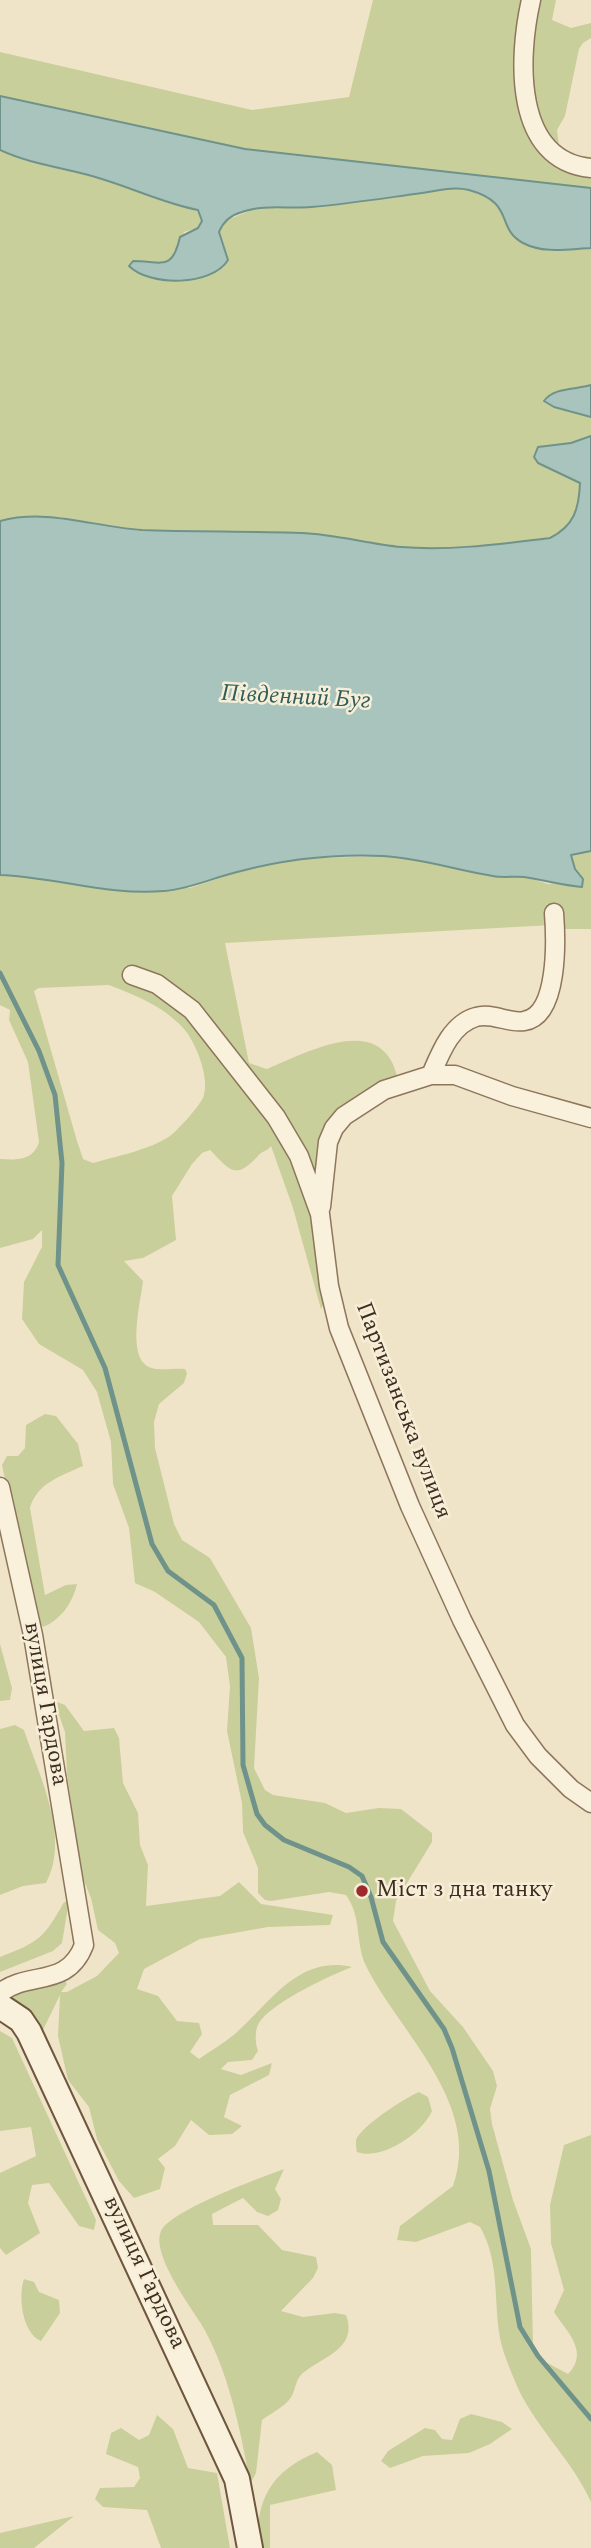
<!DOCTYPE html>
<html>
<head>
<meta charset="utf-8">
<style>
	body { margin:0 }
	canvas { display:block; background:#f0e4c8 }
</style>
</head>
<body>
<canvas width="591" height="2548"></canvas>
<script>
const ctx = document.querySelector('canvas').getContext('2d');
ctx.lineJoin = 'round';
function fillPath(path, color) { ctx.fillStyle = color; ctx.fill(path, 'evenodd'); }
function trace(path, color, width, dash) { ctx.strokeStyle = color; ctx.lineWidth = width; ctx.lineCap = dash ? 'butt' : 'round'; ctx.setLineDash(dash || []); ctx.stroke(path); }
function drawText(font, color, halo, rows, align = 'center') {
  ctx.font = font + ' Spectral,serif'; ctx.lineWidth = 5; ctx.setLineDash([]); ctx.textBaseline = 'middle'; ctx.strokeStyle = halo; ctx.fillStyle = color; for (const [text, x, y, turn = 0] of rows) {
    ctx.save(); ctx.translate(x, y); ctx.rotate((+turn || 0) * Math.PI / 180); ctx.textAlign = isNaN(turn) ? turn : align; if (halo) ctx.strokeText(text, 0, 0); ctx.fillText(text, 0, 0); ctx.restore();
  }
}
const green = new Path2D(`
	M 373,0 L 526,0 L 528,88 L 533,0 L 556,0 L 552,20 L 571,28 L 591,23 L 591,38 L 583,43 L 579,49 L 565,116 L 557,130 L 560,153 L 591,157 L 591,188 L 245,149 L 0,96 L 0,52 L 252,110 L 349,97 Z
	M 0,150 C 34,166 70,168 105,180 C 137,190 165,205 198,210 L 202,220 L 198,228 L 184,232 L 171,261 L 161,263 L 147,261 L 202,278 L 224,266 L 226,251 L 219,232 L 225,221 L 256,208 L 345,204 L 442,189 L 466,189 L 491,198 L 502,209 L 507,227 L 550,251 L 591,248 L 591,385 L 547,396 L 568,411 L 591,417 L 591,436 L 571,443 L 538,447 L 534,457 L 539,464 L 580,483 C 579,501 579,519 563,531 C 543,547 429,550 401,547 C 367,544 334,534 301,533 C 235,531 170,532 104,527 C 65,524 42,509 0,521 Z
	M 591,851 L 591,929 L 562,929 L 552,925 L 225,943 L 249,1063 L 267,1069 C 306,1053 381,1011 397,1076 C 365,1099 331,1100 320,1145 L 327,1297 L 321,1309 L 293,1208 L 271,1146 C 267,1152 263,1150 258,1156 C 235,1181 230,1170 210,1150 L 202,1153 L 192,1164 L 172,1196 L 176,1240 L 143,1258 L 124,1261 L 143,1281 C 141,1301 125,1361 152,1368 C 161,1371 175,1368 185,1369 L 187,1373 L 184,1383 L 159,1404 L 154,1422 L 155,1448 L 174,1524 L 182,1540 L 210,1558 L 251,1628 L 259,1678 L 254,1768 L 265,1790 L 273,1795 L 325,1803 L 346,1813 L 379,1808 L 401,1809 L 432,1833 L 432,1842 L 396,1901 L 393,1921 L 430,1991 L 463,2027 L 493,2071 L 497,2086 L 490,2109 L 492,2124 L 513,2200 L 531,2249 L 533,2346 L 542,2360 L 568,2374 C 591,2351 564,2329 554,2312 L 564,2290 L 551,2243 L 550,2205 L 564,2145 L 591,2135 L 591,2502 C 571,2457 532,2425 514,2379 C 508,2364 501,2348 499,2332 C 494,2296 499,2260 480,2227 L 470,2222 L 416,2242 L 397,2240 L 400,2226 L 453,2186 C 483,2104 398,2031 366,1966 C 355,1942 362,1917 346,1895 L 329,1892 L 271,1901 L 265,1900 L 258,1893 L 258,1868 L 243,1832 L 242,1803 L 227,1731 L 230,1686 L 226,1657 L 199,1622 L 155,1592 L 135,1583 L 129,1528 L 113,1484 L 111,1442 L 97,1392 L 83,1370 L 39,1344 L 22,1319 L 24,1282 L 42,1247 L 42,1230 L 33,1239 L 0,1248 L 0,1159 C 17,1160 33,1161 39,1142 L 28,1062 L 9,1020 L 10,1010 L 0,1005 L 0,875 L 190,888 L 237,872 L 293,859 L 382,856 L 436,862 L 495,876 L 526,877 L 548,884 L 583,879 L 575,869 L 571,855 ZM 109,985 C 135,995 165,1007 184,1029 C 196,1043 209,1076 204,1095 C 202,1104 177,1131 170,1136 C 149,1150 117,1156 93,1163 L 83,1159 L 77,1141 L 34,991 L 39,988 Z
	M 45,1414 L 56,1416 L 78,1444 L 83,1466 C 61,1476 37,1483 30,1508 L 45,1595 L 66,1585 L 77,1584 C 73,1602 61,1620 43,1627 L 32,1613 L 2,1465 L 7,1456 L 18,1456 L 25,1448 L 26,1425 Z
	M 0,1644 L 12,1688 L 10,1700 L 0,1701 Z
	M 54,1701 L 65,1705 L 84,1731 L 114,1728 L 119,1738 L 123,1783 L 138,1813 L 140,1845 L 148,1865 L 146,1906 L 220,1896 L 239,1882 L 261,1904 L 333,1915 L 330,1925 L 268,1927 L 200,1939 L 144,1969 L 137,1989 L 158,1996 L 177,2021 L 199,2023 L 202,2034 L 190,2052 L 199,2059 C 210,2051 224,2043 235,2034 C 270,2003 298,1955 352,1967 C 327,1977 279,1999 261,2020 C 254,2028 255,2042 258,2051 L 252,2060 L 228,2062 L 221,2069 L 241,2075 L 272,2063 L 269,2075 L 230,2095 L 224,2117 L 242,2126 L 232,2134 L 209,2135 L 191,2120 L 175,2146 L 158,2159 L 165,2168 L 160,2189 L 134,2198 L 119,2181 L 97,2139 L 89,2107 L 68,2080 L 58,2036 L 60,1995 L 41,2034 L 8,1997 L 15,1990 L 65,1981 L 67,1984 L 61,1992 L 67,1992 L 97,1976 L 119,1953 L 115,1943 L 98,1930 L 91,1898 L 82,1876 L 67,1774 L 65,1732 Z
	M 15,1725 L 24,1730 C 39,1775 71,1838 46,1883 L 23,1886 L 0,1895 L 0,1729 Z
	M 69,1901 L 62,1943 L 53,1951 L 0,1972 L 0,1957 C 39,1942 44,1938 64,1902 Z
	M 0,2031 L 12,2038 L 96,2220 L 94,2230 L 79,2226 L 49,2183 L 32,2185 L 28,2203 L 40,2233 L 6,2255 L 0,2248 L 0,2173 L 36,2156 L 31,2127 L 0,2131 Z
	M 419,2092 L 428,2097 L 432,2111 C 422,2134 381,2161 357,2152 C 356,2150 356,2142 356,2140 C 360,2127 406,2097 419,2092 Z
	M 284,2169 L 275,2189 L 281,2199 L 278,2210 L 268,2216 L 257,2212 L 243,2198 L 212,2214 L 213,2225 L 258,2225 L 282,2250 L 316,2257 L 318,2268 L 313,2278 L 281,2311 L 303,2317 L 335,2313 L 346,2315 C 359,2350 320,2357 301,2375 C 295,2381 295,2394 289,2400 C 282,2408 270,2414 262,2420 L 256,2473 L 250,2484 C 241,2431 228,2368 200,2322 C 188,2303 151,2253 161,2231 C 171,2210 260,2178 284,2169 Z
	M 24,2279 L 34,2282 L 39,2292 L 59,2300 L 60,2313 L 41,2341 C 22,2333 18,2296 24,2279 Z
	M 471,2414 L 502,2422 L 512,2429 L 490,2444 L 469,2453 L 423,2456 L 390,2468 L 381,2461 L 388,2451 L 425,2428 L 435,2430 L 442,2439 L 452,2440 L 460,2419 Z
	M 157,2415 L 173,2429 L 188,2468 L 217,2473 L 230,2548 L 161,2548 L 147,2510 L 103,2507 L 95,2499 L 100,2488 L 134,2487 L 140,2478 L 138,2467 L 106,2454 L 111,2433 L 121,2428 L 139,2440 L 149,2435 Z
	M 317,2452 L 332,2465 L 336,2490 L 270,2505 L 270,2548 L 257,2548 C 256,2499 271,2471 317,2452 Z
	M 74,2516 L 34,2548 L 0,2548 L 0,2533 Z`);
const water = new Path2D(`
	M 0,96 L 245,149 L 591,188 L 591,248 C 568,249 544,254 523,243 C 495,228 516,203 469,190 C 453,186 437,191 422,193 C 385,198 348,204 311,207 C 288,209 264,204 242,212 C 231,215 223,222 219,232 L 228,260 C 212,286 150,287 129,266 L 133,261 C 162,261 172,272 180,237 L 198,228 L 202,221 L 198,210 C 166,204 137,190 105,180 C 70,168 34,166 0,150 Z
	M 591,385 L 591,417 L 554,407 L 544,401 C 554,387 576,390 591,385 Z
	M 591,436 L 591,851 L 571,855 L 575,869 L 583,879 L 582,887 C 562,885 544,880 524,877 C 514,876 503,878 493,876 C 455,870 421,858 383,856 C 335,854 287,859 241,871 C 214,877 191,889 164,891 C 108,896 55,877 0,875 L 0,521 C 47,508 94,527 142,530 C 195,532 248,531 301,533 C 335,534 368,544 401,547 C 450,551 501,544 550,538 C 574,526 579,509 580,483 L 538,463 L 534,457 L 538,447 L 571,443 Z`);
const stream = new Path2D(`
	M 0,973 L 39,1051 L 55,1095 L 62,1163 L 58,1265 L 105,1368 L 152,1544 L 168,1571 L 214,1605 L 242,1658 L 243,1765 L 257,1814 L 265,1825 L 284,1840 L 349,1867 L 362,1876 L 371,1897 L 383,1942 L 444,2029 L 452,2048 L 489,2171 L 520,2327 L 538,2356 L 591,2419`);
const street = new Path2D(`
	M 531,0 C 518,57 513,161 591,168
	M 132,975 L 157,984 L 192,1010 L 276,1117 L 299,1156 L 320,1214 L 329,1286 L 339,1328 L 410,1506 L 462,1620 L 515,1725 L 538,1756 L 571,1789 L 591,1803
	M 431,1075 C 440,1054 451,1024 476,1017 C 492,1012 509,1024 524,1021 C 559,1016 556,939 554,913
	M 321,1207 L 328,1142 L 334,1128 L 344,1116 L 384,1090 L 431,1075 L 455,1075 L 512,1096 L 591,1118
	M 0,1487 L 33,1635 L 84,1945 C 67,1989 29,1970 0,1993`);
const secondary = new Path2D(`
	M 0,2006 L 21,2020 L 29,2032 L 237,2479 L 250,2548`);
const markers = [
	[362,1891,7,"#9e2a2b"]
];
const streetNames = [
	["Партизанська вулиця",402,1411,69],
	["вулиця Гардова",44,1704,80],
	["вулиця Гардова",143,2273,65]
];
const poiNames = [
	["Міст з дна танку",376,1891]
];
const waterNames = [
	["Південний Буг",296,699,3]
];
fillPath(green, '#c9cf9b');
fillPath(water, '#a9c4bc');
trace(water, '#6f938a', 2);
trace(stream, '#6f938a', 5);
trace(street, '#8d765c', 21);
trace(secondary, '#6f573f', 28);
trace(street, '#faf1dc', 18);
trace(secondary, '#faf1dc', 24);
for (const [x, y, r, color] of markers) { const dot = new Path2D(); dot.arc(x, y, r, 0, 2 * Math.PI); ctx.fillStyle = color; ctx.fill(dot); trace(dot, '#f7eed8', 2.5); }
drawText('23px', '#3d2e20', '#f7eed8', streetNames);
drawText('23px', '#3d2e20', '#f7eed8', poiNames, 'left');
drawText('italic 24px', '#2f5d5a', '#f7eed8', waterNames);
</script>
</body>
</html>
